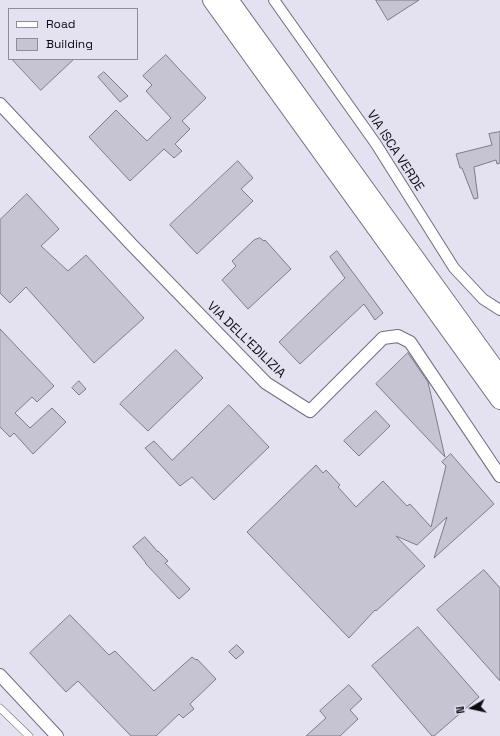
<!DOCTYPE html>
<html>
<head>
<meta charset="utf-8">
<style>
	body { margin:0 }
	#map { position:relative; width:500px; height:736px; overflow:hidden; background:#e4e1f1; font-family:"Space Grotesk",sans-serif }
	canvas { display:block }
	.legend { position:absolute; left:8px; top:8px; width:130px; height:52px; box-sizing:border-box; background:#e4e1f1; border:1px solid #8e8c97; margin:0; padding:5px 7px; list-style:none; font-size:12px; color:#0d0c11 }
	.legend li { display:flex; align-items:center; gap:8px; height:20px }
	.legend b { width:20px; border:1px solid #8e8c97 }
	.north { position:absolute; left:452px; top:688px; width:40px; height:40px; -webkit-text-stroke:3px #e4e1f1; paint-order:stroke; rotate:261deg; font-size:11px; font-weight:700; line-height:16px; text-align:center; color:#0d0c11 }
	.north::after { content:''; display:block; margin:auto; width:14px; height:18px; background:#0d0c11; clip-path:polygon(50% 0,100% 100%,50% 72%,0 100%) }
</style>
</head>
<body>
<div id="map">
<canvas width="500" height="736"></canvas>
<ul class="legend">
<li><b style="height:5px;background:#fff"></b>Road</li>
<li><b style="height:11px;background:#c6c3d3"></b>Building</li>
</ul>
<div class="north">N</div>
</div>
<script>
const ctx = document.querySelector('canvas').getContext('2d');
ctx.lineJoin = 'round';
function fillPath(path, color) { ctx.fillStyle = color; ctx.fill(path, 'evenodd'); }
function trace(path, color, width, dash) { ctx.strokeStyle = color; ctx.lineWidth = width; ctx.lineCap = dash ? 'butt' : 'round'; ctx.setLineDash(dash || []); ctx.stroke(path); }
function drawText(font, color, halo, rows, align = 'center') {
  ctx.font = font + ' "Space Grotesk",sans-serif'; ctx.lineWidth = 3.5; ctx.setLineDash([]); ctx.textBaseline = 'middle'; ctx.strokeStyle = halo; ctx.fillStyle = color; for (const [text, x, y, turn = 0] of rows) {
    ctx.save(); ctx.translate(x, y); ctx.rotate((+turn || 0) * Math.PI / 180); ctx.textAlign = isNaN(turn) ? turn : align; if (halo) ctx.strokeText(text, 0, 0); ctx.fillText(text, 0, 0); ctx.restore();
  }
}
const building = new Path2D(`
	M 376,0 L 419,0 L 388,20 Z
	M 166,55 L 206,98 L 182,121 L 190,129 L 175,144 L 182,151 L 174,158 L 164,149 L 130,181 L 89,137 L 116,110 L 147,141 L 171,118 L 146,91 L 152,85 L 143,76 Z
	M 12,59 L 74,59 L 41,90 Z
	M 104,72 L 128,96 L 120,102 L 98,77 Z
	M 500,132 L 500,163 L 497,164 L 496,160 L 474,167 L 478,198 L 474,199 L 462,168 L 460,168 L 456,154 L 492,145 L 489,134 Z
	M 238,161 L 253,178 L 241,189 L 253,201 L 197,254 L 170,225 Z
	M 27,194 L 59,229 L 41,246 L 68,271 L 86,255 L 144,318 L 94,363 L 26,287 L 10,303 L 0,293 L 0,220 Z
	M 260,238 L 264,241 L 265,240 L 291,269 L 248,309 L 222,280 L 236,266 L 232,261 L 254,240 Z
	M 337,251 L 383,313 L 375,320 L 364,304 L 300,364 L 279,342 L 345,278 L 330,257 Z
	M 0,329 L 54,386 L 37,402 L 32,397 L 15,413 L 30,428 L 52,408 L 66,422 L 33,454 L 14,433 L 10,437 L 0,427 Z
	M 176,350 L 203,378 L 148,431 L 120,404 Z
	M 408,353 L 428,382 L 445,457 L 376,384 Z
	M 79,381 L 86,389 L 79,395 L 72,388 Z
	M 229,405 L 269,447 L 214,500 L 192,477 L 180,486 L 145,448 L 154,441 L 172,460 Z
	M 376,411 L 390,426 L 359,456 L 344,441 Z
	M 451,454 L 494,504 L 434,558 L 447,517 L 417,545 L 396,536 L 425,566 L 376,611 L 375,610 L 349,638 L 247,532 L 316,465 L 323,473 L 326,470 L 340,485 L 338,487 L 356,507 L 383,481 L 407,506 L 410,504 L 431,527 L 446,466 L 442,462 Z
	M 145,537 L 158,552 L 158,551 L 168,561 L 165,563 L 190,589 L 179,599 L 145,563 L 146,563 L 133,547 Z
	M 484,570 L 500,588 L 500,681 L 437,610 Z
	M 70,615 L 109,655 L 115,651 L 154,691 L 192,657 L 196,660 L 197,659 L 216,679 L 190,704 L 194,709 L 183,718 L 179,714 L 156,736 L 131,736 L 78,681 L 66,692 L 30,653 Z
	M 418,627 L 479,697 L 434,736 L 432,736 L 372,666 Z
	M 237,645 L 244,652 L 236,659 L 229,652 Z
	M 349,685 L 362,699 L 350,710 L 358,719 L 340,736 L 306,736 L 326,718 L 320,711 Z`);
const pedestrian = new Path2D(`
	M 0,708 L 29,736`);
const minor = new Path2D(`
	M 274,0 L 376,144 L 454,268 L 483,299 L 500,310`);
const tertiary = new Path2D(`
	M 0,104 L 132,245 L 266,383 L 310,411 L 383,338 L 398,336 L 410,342 L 500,476
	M 0,675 L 57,736`);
const motorway = new Path2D(`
	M 212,0 L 500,400
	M 229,0 L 500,376`);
const streetNames = [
	["VIA ISCA VERDE",395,151,57],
	["VIA DELL'EDILIZIA",246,340,44]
];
fillPath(building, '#c6c3d3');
trace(building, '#7d7b89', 1);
trace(pedestrian, '#716e7c', 8);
trace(minor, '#716e7c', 12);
trace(tertiary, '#716e7c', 14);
trace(motorway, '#716e7c', 20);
trace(pedestrian, '#fff', 7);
trace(minor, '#fff', 10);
trace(tertiary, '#fff', 12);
trace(motorway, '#fff', 18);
drawText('13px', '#0d0c11', '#e4e1f1', streetNames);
</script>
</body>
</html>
